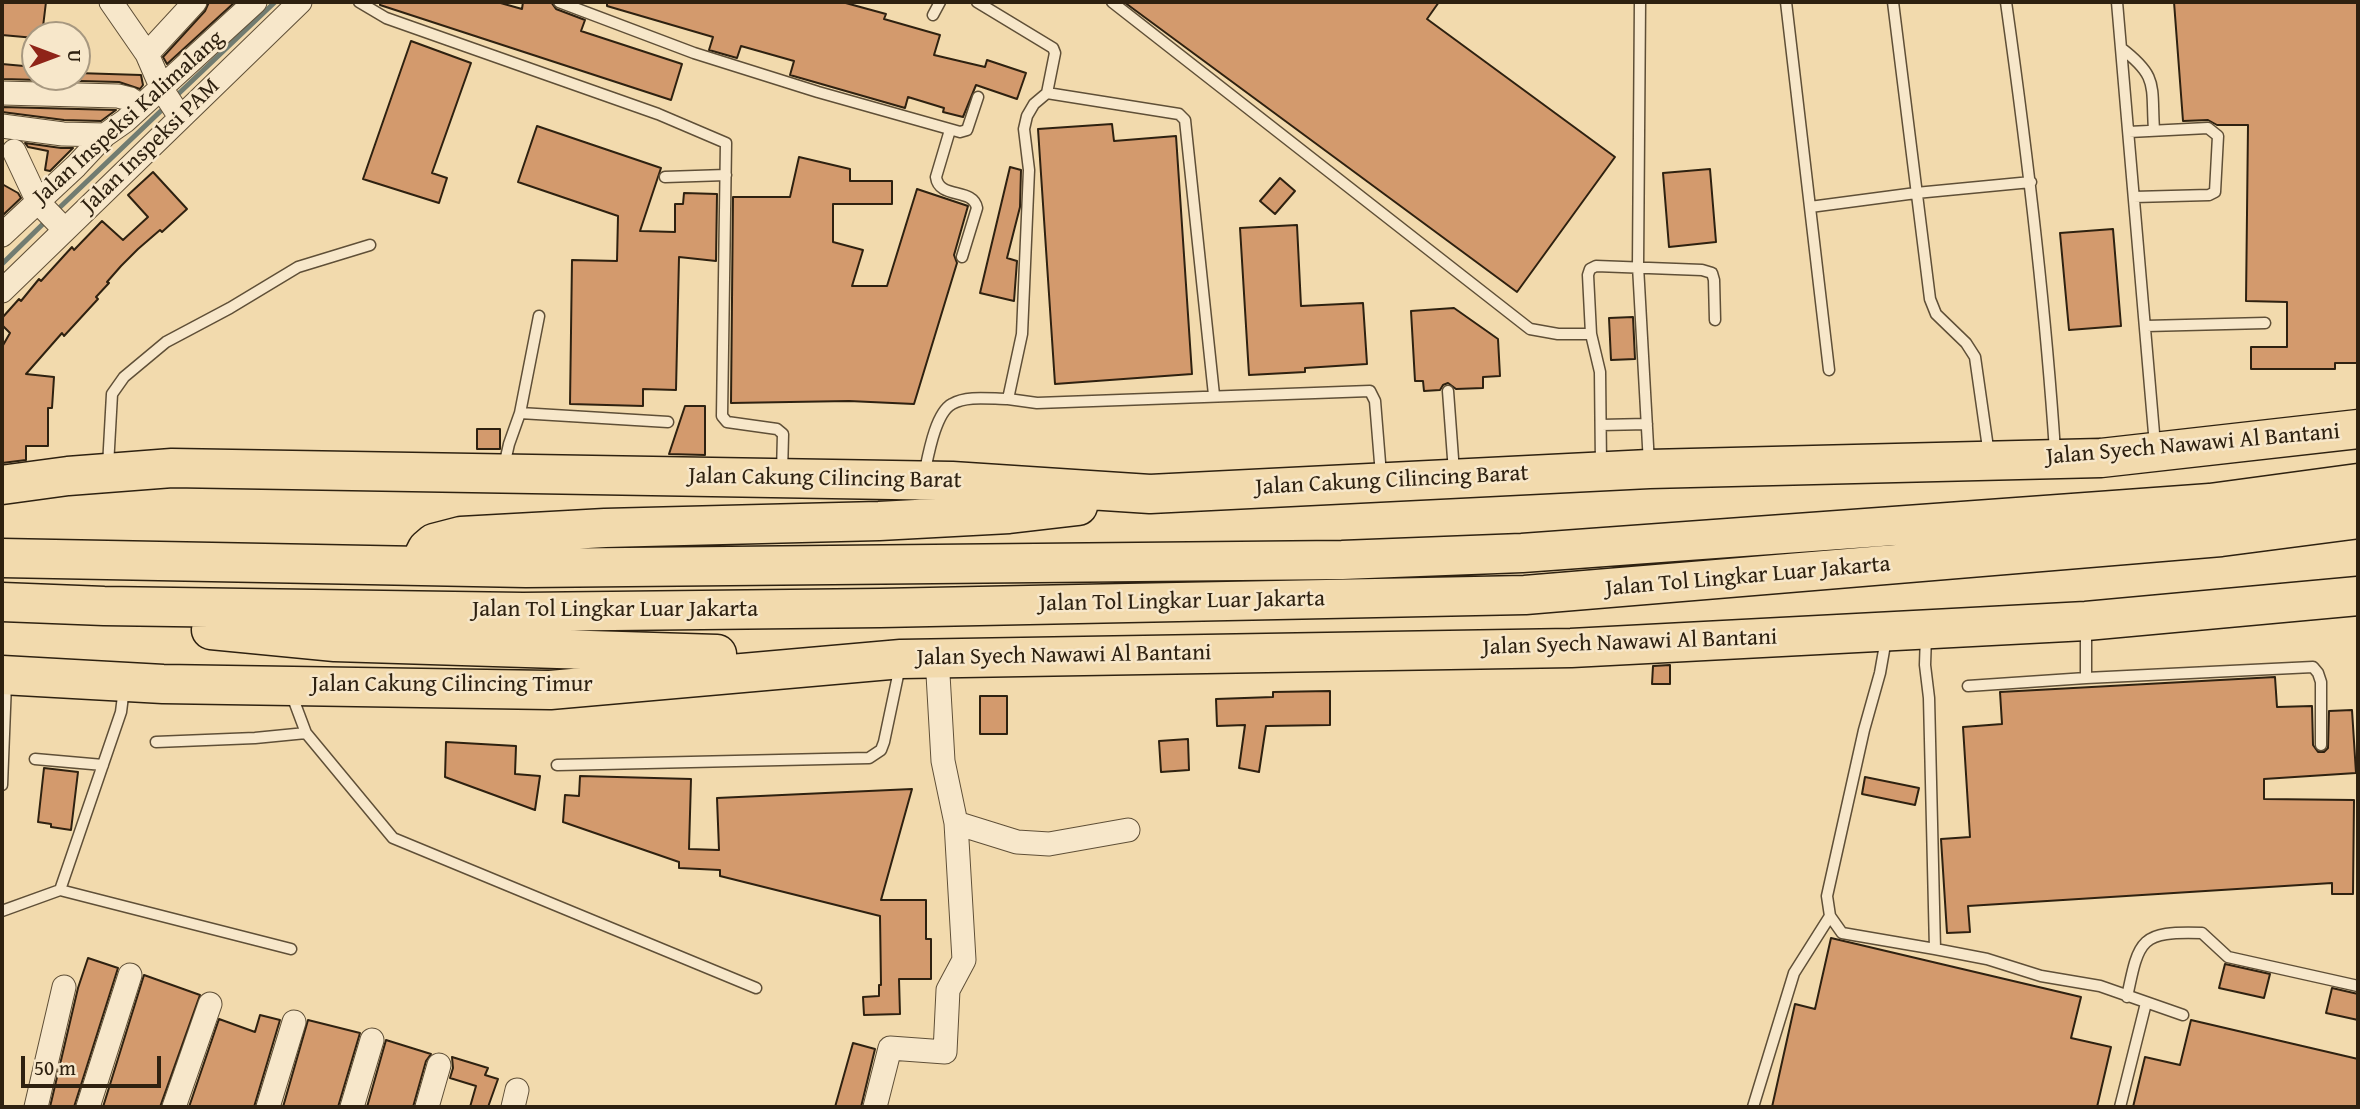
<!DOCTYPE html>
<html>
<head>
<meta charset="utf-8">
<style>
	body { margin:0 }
	#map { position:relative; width:2360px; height:1109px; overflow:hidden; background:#f2daad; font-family:"Gentium Book Plus",serif }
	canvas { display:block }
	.frame { position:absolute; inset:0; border:4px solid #2e2110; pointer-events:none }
	.north { position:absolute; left:21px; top:21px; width:70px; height:70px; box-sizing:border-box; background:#f7e7ca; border:2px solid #a79880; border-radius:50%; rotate:90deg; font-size:19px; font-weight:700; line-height:28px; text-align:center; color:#2e2110 }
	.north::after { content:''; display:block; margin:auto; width:24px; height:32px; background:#8f2418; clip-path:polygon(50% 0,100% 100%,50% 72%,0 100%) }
	.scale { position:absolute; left:21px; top:1056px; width:140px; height:32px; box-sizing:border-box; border:4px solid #2e2110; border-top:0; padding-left:9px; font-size:21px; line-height:24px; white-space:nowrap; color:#2e2110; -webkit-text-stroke:5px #f7e7ca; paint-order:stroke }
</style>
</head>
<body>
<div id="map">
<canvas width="2360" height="1109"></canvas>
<div class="frame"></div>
<div class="north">U</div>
<div class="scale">50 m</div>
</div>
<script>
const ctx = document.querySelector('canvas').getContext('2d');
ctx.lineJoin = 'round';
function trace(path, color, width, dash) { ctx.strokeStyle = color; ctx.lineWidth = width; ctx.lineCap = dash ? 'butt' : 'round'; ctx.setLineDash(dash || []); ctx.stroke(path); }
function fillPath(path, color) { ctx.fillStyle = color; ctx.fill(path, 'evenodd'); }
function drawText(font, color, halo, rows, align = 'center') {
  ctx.font = font + ' "Gentium Book Plus",serif'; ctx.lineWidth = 5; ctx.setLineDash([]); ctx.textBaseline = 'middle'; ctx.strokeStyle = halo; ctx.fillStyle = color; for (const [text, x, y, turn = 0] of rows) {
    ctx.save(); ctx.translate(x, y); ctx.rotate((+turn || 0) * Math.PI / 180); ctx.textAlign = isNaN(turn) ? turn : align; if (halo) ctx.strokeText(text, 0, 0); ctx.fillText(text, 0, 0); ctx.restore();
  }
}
const stream = new Path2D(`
	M 175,97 L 275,2
	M 56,211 L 166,106
	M 2,264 L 47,220`);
const building = new Path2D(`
	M 2,2 L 46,2 L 42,35 L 35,35 L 35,38 L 2,35 Z
	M 209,2 L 235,2 L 167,64 L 163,57 L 205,11 Z
	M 380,2 L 497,2 L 522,9 L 523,2 L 551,2 L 556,9 L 585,20 L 581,31 L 682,64 L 671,100 L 380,5 Z
	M 607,2 L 842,2 L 886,14 L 884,19 L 940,35 L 934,55 L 985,67 L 987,60 L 1026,73 L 1017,99 L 976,85 L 963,117 L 943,112 L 944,108 L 908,97 L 905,108 L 790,75 L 794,61 L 741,46 L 737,58 L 709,50 L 713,37 L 607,6 Z
	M 1124,2 L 1439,2 L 1427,19 L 1615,157 L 1517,292 Z
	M 2174,2 L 2358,2 L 2358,363 L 2335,363 L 2335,369 L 2251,369 L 2251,347 L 2287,347 L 2287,302 L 2246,301 L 2248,125 L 2217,125 L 2208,120 L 2183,121 Z
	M 411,41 L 471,63 L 432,173 L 447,178 L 439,203 L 363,179 Z
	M 2,64 L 35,67 L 35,77 L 77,77 L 77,73 L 141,75 L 143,85 L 140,89 L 119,82 L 2,79 Z
	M 2,107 L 116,110 L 101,121 L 64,120 L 2,112 Z
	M 1112,124 L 1114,141 L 1176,136 L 1192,374 L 1055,384 L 1038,129 Z
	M 537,126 L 661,168 L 640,231 L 675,232 L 675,204 L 683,204 L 684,193 L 717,194 L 716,261 L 679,257 L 676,390 L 643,389 L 643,406 L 570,404 L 572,260 L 617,261 L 618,216 L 518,182 Z
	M 25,143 L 61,148 L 73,148 L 50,171 L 45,170 L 48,151 L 28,147 Z
	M 799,157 L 850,169 L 850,181 L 892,181 L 892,204 L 833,204 L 833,242 L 863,250 L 852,286 L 887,286 L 917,189 L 968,206 L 954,255 L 957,263 L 914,404 L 849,401 L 731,403 L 733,197 L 790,197 Z
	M 1010,167 L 1021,170 L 1020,207 L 1007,258 L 1017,261 L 1014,301 L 980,293 Z
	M 1710,169 L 1716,242 L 1669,247 L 1663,173 Z
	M 153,172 L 187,209 L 162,232 L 160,230 L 138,249 L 121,266 L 107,282 L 109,283 L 96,297 L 98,299 L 64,336 L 62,333 L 26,374 L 54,377 L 52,408 L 48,408 L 48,446 L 26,446 L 26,460 L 2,463 L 2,347 L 10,333 L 2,325 L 2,318 L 19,299 L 21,301 L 39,279 L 41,281 L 72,247 L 74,250 L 102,221 L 123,240 L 148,217 L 128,195 Z
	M 1280,178 L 1295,191 L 1275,214 L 1260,201 Z
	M 2,184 L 18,193 L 21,198 L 2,216 Z
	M 1297,225 L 1301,306 L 1363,303 L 1367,364 L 1305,368 L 1305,372 L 1249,375 L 1240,228 Z
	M 2113,229 L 2121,326 L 2069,330 L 2060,233 Z
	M 1454,308 L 1498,339 L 1500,376 L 1483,377 L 1483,388 L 1456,389 L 1448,383 L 1443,385 L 1440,390 L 1424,391 L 1423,381 L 1415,381 L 1411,311 Z
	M 1633,317 L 1635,359 L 1611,360 L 1609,318 Z
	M 685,406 L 705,406 L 705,455 L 669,454 Z
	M 477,429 L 500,429 L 500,449 L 477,449 Z
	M 1670,665 L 1670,684 L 1652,684 L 1653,666 Z
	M 2275,677 L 2277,707 L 2312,706 L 2313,745 L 2318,752 L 2324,752 L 2328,748 L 2329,711 L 2352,710 L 2356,773 L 2264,779 L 2264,799 L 2354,800 L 2353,894 L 2332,894 L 2332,883 L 1968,906 L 1970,932 L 1947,933 L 1941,839 L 1970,837 L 1963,727 L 2002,724 L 2000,692 Z
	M 1330,691 L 1330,725 L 1266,726 L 1259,772 L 1239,768 L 1245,725 L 1217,726 L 1216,699 L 1273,697 L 1273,692 Z
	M 980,696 L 1007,696 L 1007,734 L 980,734 Z
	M 1188,739 L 1189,770 L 1161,772 L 1159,741 Z
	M 446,742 L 516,746 L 515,774 L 540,776 L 535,810 L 445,777 Z
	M 44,768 L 78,772 L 71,830 L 51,827 L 51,824 L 38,822 Z
	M 580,776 L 691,779 L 689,849 L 719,850 L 717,798 L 912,789 L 881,900 L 926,900 L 926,939 L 931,939 L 931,979 L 899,979 L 900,1014 L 864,1015 L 863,997 L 879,996 L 879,985 L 881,985 L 880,916 L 720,876 L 720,870 L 679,868 L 679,862 L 563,822 L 565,795 L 579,796 Z
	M 1865,777 L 1919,788 L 1915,805 L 1862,794 Z
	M 1831,938 L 2081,997 L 2071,1038 L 2111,1047 L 2097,1107 L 1772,1107 L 1795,1004 L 1815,1009 Z
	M 88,958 L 118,968 L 74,1107 L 50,1107 L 78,988 Z
	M 2225,964 L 2270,974 L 2264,998 L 2219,988 Z
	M 144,975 L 200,995 L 160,1107 L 103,1107 Z
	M 2332,988 L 2358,994 L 2358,1020 L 2326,1013 Z
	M 260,1015 L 280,1020 L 254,1107 L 189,1107 L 219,1019 L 255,1032 Z
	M 308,1020 L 360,1033 L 338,1107 L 283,1107 Z
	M 2191,1020 L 2358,1059 L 2358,1107 L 2133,1107 L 2145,1057 L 2180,1065 Z
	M 386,1040 L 431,1054 L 426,1061 L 413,1107 L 367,1107 Z
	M 853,1043 L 875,1049 L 861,1107 L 835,1107 Z
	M 452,1057 L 488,1068 L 485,1075 L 498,1079 L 488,1107 L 470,1107 L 476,1086 L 450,1078 L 453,1068 Z`);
const lane = new Path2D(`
	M 359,2 L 386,18 L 658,114 L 726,143 L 722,416 L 727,422 L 777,429 L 783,434 L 782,473
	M 559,2 L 694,53 L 818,92 L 960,132 L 967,130 L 978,97
	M 977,2 L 1053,48 L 1055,53 L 1047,93 L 1034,104 L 1027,116 L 1024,129 L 1029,170 L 1022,334 L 1008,399 L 1037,403 L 1370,391 L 1375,401 L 1381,475
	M 1112,2 L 1530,329 L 1558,334 L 1591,334
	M 1640,2 L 1638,266 L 1649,464
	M 1786,2 L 1829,370
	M 1893,2 L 1930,299 L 1936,314 L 1966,343 L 1975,357 L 1989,455
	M 2006,2 C 2027,151 2045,300 2055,451
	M 2117,2 L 2155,445
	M 933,15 L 940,2
	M 2121,48 C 2159,77 2151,85 2154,130
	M 1047,93 L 1179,114 L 1185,120 L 1214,395
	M 950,130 L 936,177 C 939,200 973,187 977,208 L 962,257
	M 2129,132 L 2208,128 L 2218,136 L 2215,192 L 2209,195 L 2134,197
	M 665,177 L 726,175
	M 1810,207 L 1916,193 L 2031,182
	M 2146,326 L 2265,323
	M 1448,391 L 1454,472
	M 520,413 L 668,422
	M 1601,425 L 1647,424
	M 1601,465 L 1600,372 L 1591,334 L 1588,275 L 1590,269 L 1596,266 L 1702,270 L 1712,273 L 1714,280 L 1715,320
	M 108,466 L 112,394 L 124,377 L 166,342 L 230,308 L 298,267 L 370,245
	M 504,466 L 509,444 L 520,413 L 539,316
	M 924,475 C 928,457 935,413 952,404 C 967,395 991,399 1008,399
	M 2086,628 L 2086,678 L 2313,667 L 2318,673 L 2321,682 L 2321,745
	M 1926,635 L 1925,665 L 1929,698 L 1935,949 L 1987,959 L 2041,976 L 2100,986 L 2183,1015
	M 1886,639 L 1880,673 L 1864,730 L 1827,896 L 1830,916 L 1842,933 L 1935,949
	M 1968,686 L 2086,678
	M 124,688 L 121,712 L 60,890 L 291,949
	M 291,693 L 306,733 L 393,838 L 756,988
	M 156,742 L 255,738 L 306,733
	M 35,759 L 103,765
	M 557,765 L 869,758 L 881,750 L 884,742 L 900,666
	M 2,785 L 6,683
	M 2,911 L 60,890
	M 2127,997 C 2139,939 2140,931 2202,933 L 2228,957 L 2358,986
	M 1753,1107 L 1794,973 L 1830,916
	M 2120,1107 L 2146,1003`);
const street = new Path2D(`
	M 111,2 L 147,54 L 163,91 L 180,117
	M 147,54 L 195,2
	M 2,93 L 118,96 L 130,99 L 141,106
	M 2,126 L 63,134 L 105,135
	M 14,151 L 38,202 L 65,230
	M 2,235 L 76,166 L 105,135 L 125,121 L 255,2
	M 2,291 L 300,2
	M 956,823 L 1017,842 L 1049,844 L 1128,830
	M 36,1107 L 64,987
	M 88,1107 L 130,975
	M 174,1107 L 210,1004
	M 268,1107 L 294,1022
	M 352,1107 L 372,1040
	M 427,1107 L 439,1065
	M 513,1107 L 517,1090
	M 875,1107 L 890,1048 L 945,1052 L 948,990 L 964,960 L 956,823 L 943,761 L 937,657`);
const highway = new Path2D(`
	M 2,485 L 68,476 L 172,468 L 952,481 L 1150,494 L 1649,469 L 2101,458 L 2358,429
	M 2,558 L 526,568 L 1342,560 L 1522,553 L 2210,503 L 2358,483
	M 419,565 L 427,549 L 434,543 L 461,536 L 605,528 L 879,521 L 1009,514 L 1078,506
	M 2,602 L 104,606 L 523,612 L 880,608 L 1525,595 L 2221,537 L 2358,519
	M 211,630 L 335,642 L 717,654
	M 2,675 L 163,684 L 550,690 L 901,659 L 1571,648 L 2086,621 L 2358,596`);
const streetNames = [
	["Jalan Inspeksi Kalimalang",129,118,-42],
	["Jalan Inspeksi PAM",151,146,-44],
	["Jalan Syech Nawawi Al Bantani",2193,445,-5],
	["Jalan Cakung Cilincing Barat",825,479,1],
	["Jalan Cakung Cilincing Barat",1392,481,-3],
	["Jalan Tol Lingkar Luar Jakarta",1748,577,-5],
	["Jalan Tol Lingkar Luar Jakarta",1182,602,-1],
	["Jalan Tol Lingkar Luar Jakarta",615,610],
	["Jalan Syech Nawawi Al Bantani",1630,643,-2],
	["Jalan Syech Nawawi Al Bantani",1064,656,-1],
	["Jalan Cakung Cilincing Timur",452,685]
];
trace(stream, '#717c71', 5);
fillPath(building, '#d39a6d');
trace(building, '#2e2110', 2);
trace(lane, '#5f4f37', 13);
trace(street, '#5f4f37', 25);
trace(highway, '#2e2110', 41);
trace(lane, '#f7e7ca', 10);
trace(street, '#f7e7ca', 23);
trace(highway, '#f2daad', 38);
drawText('23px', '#2e2110', '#f7e7ca', streetNames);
</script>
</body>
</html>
